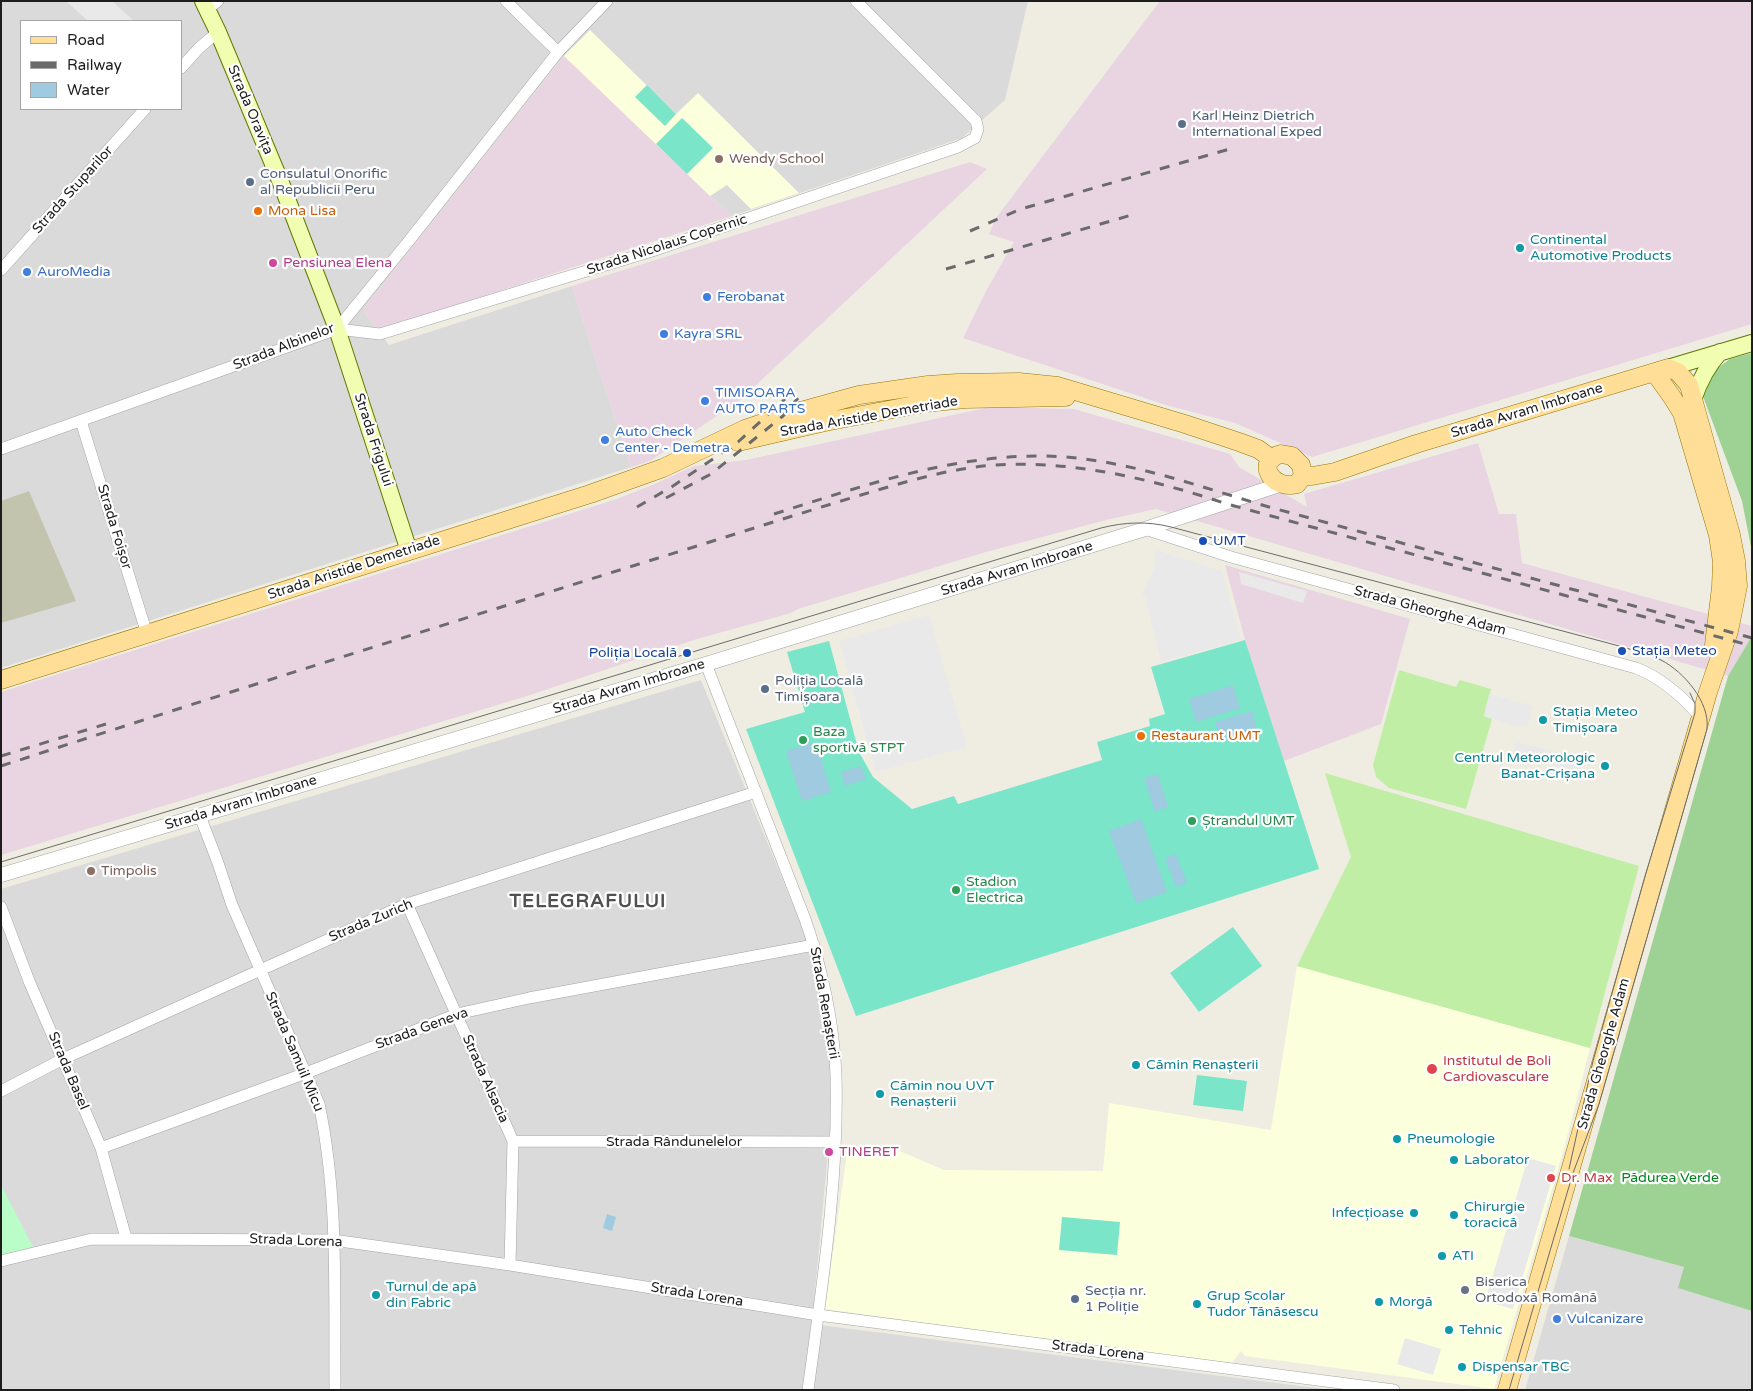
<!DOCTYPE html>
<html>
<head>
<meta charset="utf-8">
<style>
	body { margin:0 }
	#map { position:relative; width:1753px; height:1391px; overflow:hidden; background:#efede2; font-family:"Varela Round",sans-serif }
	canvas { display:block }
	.frame { position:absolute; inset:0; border:2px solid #1d1d1d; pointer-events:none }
	.legend { position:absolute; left:20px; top:20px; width:162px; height:90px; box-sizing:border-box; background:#fff; border:1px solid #a5a5a5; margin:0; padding:6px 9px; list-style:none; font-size:15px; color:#1d1d1d }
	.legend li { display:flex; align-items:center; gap:10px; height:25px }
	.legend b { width:25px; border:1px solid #a5a5a5 }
</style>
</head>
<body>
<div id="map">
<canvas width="1753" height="1391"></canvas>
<div class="frame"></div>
<ul class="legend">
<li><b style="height:6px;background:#ffdf98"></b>Road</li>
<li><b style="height:6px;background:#6b6b6b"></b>Railway</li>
<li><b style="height:14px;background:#9fcae0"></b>Water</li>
</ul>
</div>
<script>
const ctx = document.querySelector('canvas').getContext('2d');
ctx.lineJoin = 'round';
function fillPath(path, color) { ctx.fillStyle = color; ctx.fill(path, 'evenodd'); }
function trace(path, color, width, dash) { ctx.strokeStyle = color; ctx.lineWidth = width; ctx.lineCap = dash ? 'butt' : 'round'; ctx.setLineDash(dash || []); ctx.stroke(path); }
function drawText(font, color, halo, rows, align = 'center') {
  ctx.font = font + ' "Varela Round",sans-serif'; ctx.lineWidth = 4.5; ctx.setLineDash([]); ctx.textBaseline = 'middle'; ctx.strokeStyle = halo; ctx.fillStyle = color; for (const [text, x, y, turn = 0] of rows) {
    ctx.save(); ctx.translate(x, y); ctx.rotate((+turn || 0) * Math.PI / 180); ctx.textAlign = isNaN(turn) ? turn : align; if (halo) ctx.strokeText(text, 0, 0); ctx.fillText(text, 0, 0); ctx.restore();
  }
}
const residential = new Path2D(`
	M 1,1 L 1028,1 L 1005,100 L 962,138 L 732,216 L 564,56 L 363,310 L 389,345 L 572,286 L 631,467 L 1,668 ZM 21,21 L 181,21 L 181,109 L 21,109 Z
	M 701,680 L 811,949 L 830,1053 L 830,1130 L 812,1324 L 1332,1390 L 1,1390 L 1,889 Z
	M 1569,1236 L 1684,1267 L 1679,1288 L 1752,1311 L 1752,1390 L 1525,1390 Z`);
const industrial = new Path2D(`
	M 1160,1 L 1752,1 L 1752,324 L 1312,457 L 1235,423 L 1169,406 L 963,338 L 986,291 L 1014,242 L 989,234 L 996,218 Z
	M 564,56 L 732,216 L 378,330 L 363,310 Z
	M 970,162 L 987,169 L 739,401 L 650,461 L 631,467 L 572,286 Z
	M 990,407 L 1074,409 L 1230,454 L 1239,467 L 1307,507 L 1304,494 L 1478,443 L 1499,514 L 1516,514 L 1522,563 L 1752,626 L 1752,636 L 1728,676 L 1156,509 L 1106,520 L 986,552 L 798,609 L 791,613 L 697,639 L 527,696 L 1,855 L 1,692 L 617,499 L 657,483 L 694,466 L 746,460 Z
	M 1225,565 L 1410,619 L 1381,724 L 1284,761 L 1245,640 Z`);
const education = new Path2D(`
	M 590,30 L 676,114 L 698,93 L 799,193 L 751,209 L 727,185 L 710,196 L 564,56 Z
	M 1297,966 L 1590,1048 L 1565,1145 L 1494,1389 L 1245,1356 L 1241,1351 L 1230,1365 L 825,1309 L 848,1146 L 900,1151 L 944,1170 L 1103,1171 L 1109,1103 L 1271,1130 Z`);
const construction = new Path2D(`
	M 29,491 L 76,601 L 1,623 L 1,501 Z`);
const grass = new Path2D(`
	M 1399,670 L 1456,687 L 1460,680 L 1491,689 L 1484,716 L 1492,719 L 1466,809 L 1389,788 L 1376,777 L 1373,765 Z
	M 1325,773 L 1639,866 L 1590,1048 L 1297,966 L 1351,857 Z`);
const forest = new Path2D(`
	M 1752,353 L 1752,552 L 1742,501 L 1701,391 L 1707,376 L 1730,359 Z
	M 1752,636 L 1752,1311 L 1678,1288 L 1684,1267 L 1569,1236 L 1728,676 Z`);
const park = new Path2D(`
	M 1,1185 L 33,1247 L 1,1255 Z`);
const pitch = new Path2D(`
	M 647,85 L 676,114 L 665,126 L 635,97 Z
	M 682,118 L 713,148 L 687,174 L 656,144 Z
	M 1245,640 L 1319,869 L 856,1016 L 746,729 L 805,712 L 787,652 L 829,641 L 859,752 L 873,777 L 912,809 L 954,796 L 958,804 L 1102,760 L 1097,742 L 1150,726 L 1149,719 L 1165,714 L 1151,667 Z
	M 1233,927 L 1262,966 L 1199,1012 L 1170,973 Z
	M 1197,1075 L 1247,1081 L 1243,1111 L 1193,1105 Z
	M 1062,1217 L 1120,1222 L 1117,1255 L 1059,1250 Z`);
const parking = new Path2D(`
	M 66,1 L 112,1 L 134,21 L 88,21 Z
	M 1156,550 L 1222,571 L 1241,640 L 1161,662 L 1145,597 L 1142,593 L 1154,568 Z
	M 1239,572 L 1307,591 L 1303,603 L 1241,584 Z
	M 929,615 L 967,747 L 876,772 L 839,641 Z
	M 1489,694 L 1533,706 L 1528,726 L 1512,725 L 1484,716 Z
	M 1516,742 L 1584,759 L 1580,772 L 1513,755 Z
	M 1528,1158 L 1556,1166 L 1513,1309 L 1485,1301 Z
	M 1405,1338 L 1441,1349 L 1433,1375 L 1397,1364 Z`);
const water = new Path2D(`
	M 1233,685 L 1240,708 L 1196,722 L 1189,699 Z
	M 1252,711 L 1257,730 L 1221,741 L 1215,722 Z
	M 816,742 L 831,792 L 802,801 L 786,751 Z
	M 861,766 L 866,779 L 845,786 L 841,772 Z
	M 1158,774 L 1168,807 L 1155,812 L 1144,778 Z
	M 1141,819 L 1167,892 L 1136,903 L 1109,831 Z
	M 1176,854 L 1187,883 L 1176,887 L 1165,858 Z
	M 607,1214 L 616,1217 L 612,1231 L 603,1228 Z`);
const minor = new Path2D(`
	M 506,1 L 558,52
	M 208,9 L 218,1
	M 181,68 L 199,48 L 218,32
	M 1,270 L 145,109
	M 337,329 L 380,334 L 652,251 L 958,147 L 975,138 L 978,129 L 976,121 L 856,1
	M 81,421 L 147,634
	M 1,449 L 337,329 L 408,242 L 558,52 L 607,1
	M 1145,529 L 1231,557 L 1636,668 C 1662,678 1683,697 1701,718
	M 706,664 L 805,919 C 822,967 834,1024 836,1075 C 839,1180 822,1286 808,1390
	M 200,816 L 218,863 L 232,905 L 319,1104 C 339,1197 334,1295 335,1390
	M 407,904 L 513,1141 L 510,1265
	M 1,907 L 29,981 L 101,1148 L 126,1238
	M 1,1091 L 63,1059 L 407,904 L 756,792
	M 513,1141 L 835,1142
	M 101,1148 L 306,1073 L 457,1014 L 529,998 L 814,945
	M 1,1261 L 92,1239 L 333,1240 L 510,1265 L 818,1315 L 1394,1390`);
const tertiary = new Path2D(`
	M 1,875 L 706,664 L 1145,529 L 1282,484`);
const secondary = new Path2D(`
	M 203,1 L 218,32 L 281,183 L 337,329 L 409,551
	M 1668,368 L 1752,343
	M 1693,400 C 1699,382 1707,366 1720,352`);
const primary = new Path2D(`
	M 1655,373 L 1672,397 L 1682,413 L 1718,535 L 1722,562 L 1721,587 L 1714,645
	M 738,442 L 825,422 L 925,403 L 965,399 L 1066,397
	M 1281,454 L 1292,456 L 1301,465 L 1303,476 L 1297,484 C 1272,491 1254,461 1281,454 Z
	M 1303,476 L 1312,476 L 1335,472 L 1416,444 L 1668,368 L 1678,372 L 1689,385 L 1731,535 L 1736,561 L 1738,586 L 1729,631 L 1708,692 L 1507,1390
	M 1,680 L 590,494 L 663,468 L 745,429 L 783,416 L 859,395 L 928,385 L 957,383 L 1019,382 L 1058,386 L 1185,424 L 1239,442 L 1258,449 L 1272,459`);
const tram = new Path2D(`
	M 1,862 L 1101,528 C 1125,522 1147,521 1171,527 L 1623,647 C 1635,651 1649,654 1661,660 C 1684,672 1710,702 1707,729 L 1599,1104 L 1573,1173 L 1509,1390
	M 1569,1169 L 1593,1061 L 1645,876 L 1695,713 L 1695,704 L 1690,693`);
const rail = new Path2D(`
	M 970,231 L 1021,209 L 1233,148
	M 946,269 L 1135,214
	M 666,498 L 711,474 L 783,416 L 798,398
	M 637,507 L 673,486 L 738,442 L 785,399
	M 774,514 C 863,486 950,455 1044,456 C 1120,457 1197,486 1269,507 L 1752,638
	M 1,756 L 106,724
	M 1,766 C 219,695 437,627 655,559 C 720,539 785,518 851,498 C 898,484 945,469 994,465 C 1073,460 1152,479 1227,504 L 1752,646`);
const markers = [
	[1182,124,5,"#5c6f8a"],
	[719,159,5,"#8d6e63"],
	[250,182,5,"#5c6f8a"],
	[258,211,5,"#e8710a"],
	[1520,248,5,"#0f9aa8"],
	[273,263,5,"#d1479c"],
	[27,272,5,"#3f7fe0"],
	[707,297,5,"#3f7fe0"],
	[664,334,5,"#3f7fe0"],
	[705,401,5,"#3f7fe0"],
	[605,440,5,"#3f7fe0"],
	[1203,541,5,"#1a4fb4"],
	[1622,651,5,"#1a4fb4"],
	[687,653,5,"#1a4fb4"],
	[765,689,5,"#5c6f8a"],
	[1543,720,5,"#0f9aa8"],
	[1141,736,5,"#e8710a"],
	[803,740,5,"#2e9e5b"],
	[1605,766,5,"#0f9aa8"],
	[1192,821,5,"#2e9e5b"],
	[91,871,5,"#8d6e63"],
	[956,890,5,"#2e9e5b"],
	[1136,1065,5,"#0f9aa8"],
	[1432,1069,6,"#e0444e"],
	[880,1094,5,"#0f9aa8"],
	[1397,1139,5,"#0f9aa8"],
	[829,1152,5,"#d1479c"],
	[1454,1160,5,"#0f9aa8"],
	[1551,1178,5,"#e0444e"],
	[1414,1213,5,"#0f9aa8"],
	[1454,1215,5,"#0f9aa8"],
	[1442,1256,5,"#0f9aa8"],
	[1465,1290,5,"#6b7280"],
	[376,1295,5,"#0f9aa8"],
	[1075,1299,5,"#5c6f8a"],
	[1379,1302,5,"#0f9aa8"],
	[1197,1304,5,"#0f9aa8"],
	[1557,1319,5,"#3f7fe0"],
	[1449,1330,5,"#0f9aa8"],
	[1462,1367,5,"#0f9aa8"]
];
const streetNames = [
	["Strada Oravița",250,110,67],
	["Strada Stuparilor",73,190,-48],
	["Strada Nicolaus Copernic",667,245,-18],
	["Strada Albinelor",284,347,-21],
	["Strada Avram Imbroane",1527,411,-17],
	["Strada Aristide Demetriade",869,417,-10],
	["Strada Frigului",373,440,72],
	["Strada Foișor",114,527,73],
	["Strada Aristide Demetriade",354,568,-18],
	["Strada Avram Imbroane",1017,569,-17],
	["Strada Gheorghe Adam",1430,611,15],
	["Strada Avram Imbroane",629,687,-17],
	["Strada Avram Imbroane",241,803,-17],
	["Strada Zurich",371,921,-23],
	["Strada Renașterii",824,1003,80],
	["Strada Geneva",422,1029,-20],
	["Strada Samuil Micu",294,1052,67],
	["Strada Gheorghe Adam",1604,1054,-74],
	["Strada Basel",68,1071,67],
	["Strada Alsacia",485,1079,66],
	["Strada Rândunelelor",674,1142],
	["Strada Lorena",296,1241,2],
	["Strada Lorena",697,1295,9],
	["Strada Lorena",1098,1351,7]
];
const serviceNames = [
	["Karl Heinz Dietrich",1192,116],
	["International Exped",1192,132],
	["Consulatul Onorific",260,174],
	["al Republicii Peru",260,190],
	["Poliția Locală",775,681],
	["Timișoara",775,697],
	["Secția nr.",1085,1291],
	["1 Poliție",1085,1307]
];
const educationNames = [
	["Wendy School",729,159],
	["Timpolis",101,871]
];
const foodNames = [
	["Mona Lisa",268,211],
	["Restaurant UMT",1151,736]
];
const cultureNames = [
	["Continental",1530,240],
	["Automotive Products",1530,256],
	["Stația Meteo",1553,712],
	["Timișoara",1553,728],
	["Centrul Meteorologic",1595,758,"right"],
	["Banat-Crișana",1595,774,"right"],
	["Cămin Renașterii",1146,1065],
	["Cămin nou UVT",890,1086],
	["Renașterii",890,1102],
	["Pneumologie",1407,1139],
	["Laborator",1464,1160],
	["Chirurgie",1464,1207],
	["toracică",1464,1223],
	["Infecțioase",1404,1213,"right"],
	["ATI",1452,1256],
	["Turnul de apă",386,1287],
	["din Fabric",386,1303],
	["Grup Școlar",1207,1296],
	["Tudor Tănăsescu",1207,1312],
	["Morgă",1389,1302],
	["Tehnic",1459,1330],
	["Dispensar TBC",1472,1367]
];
const hotelNames = [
	["Pensiunea Elena",283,263],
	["TINERET",839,1152]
];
const shopNames = [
	["AuroMedia",37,272],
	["Ferobanat",717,297],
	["Kayra SRL",674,334],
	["TIMISOARA",715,393],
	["AUTO PARTS",715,409],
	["Auto Check",615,432],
	["Center - Demetra",615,448],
	["Vulcanizare",1567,1319]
];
const transitNames = [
	["UMT",1213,541],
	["Stația Meteo",1632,651],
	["Poliția Locală",677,653,"right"]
];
const leisureNames = [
	["Baza",813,732],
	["sportivă STPT",813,748],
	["Ștrandul UMT",1202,821],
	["Stadion",966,882],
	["Electrica",966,898]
];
const healthNames = [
	["Institutul de Boli",1443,1061],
	["Cardiovasculare",1443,1077],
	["Dr. Max",1561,1178]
];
const parkNames = [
	["Pădurea Verde",1670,1178]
];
const worshipNames = [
	["Biserica",1475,1282],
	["Ortodoxă Română",1475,1298]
];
const districtNames = [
	["TELEGRAFULUI",588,902]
];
fillPath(residential, '#dbdada');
fillPath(industrial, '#e9d4e2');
fillPath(education, '#fbffdc');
fillPath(construction, '#c2c4ad');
fillPath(grass, '#bfeea4');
fillPath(forest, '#9ed294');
fillPath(park, '#bbfdc9');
fillPath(pitch, '#7ae5c9');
fillPath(parking, '#e9e9e9');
fillPath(water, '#9fcae0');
trace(minor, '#a4a4a4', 12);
trace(tertiary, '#a4a4a4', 15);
trace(secondary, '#5d7900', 18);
trace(primary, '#977700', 19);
trace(minor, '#fff', 11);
trace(tertiary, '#fff', 14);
trace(secondary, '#f1feb2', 16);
trace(primary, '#ffdf98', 18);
trace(tram, '#6b6b6b', 1);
trace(rail, '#6b6b6b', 3, [10, 10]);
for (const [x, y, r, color] of markers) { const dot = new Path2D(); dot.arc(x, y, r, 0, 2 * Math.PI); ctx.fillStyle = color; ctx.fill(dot); trace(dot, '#fff', 2); }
drawText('14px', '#1d1d1d', '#fff', streetNames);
drawText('14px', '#4e5e75', '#fff', serviceNames, 'left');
drawText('14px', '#785e54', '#fff', educationNames, 'left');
drawText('14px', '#c56008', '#fff', foodNames, 'left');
drawText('14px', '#0d838f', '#fff', cultureNames, 'left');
drawText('14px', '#b23c85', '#fff', hotelNames, 'left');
drawText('14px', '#366cbe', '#fff', shopNames, 'left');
drawText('14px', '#164399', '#fff', transitNames, 'left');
drawText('14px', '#27864d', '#fff', leisureNames, 'left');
drawText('14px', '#be3a42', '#fff', healthNames, 'left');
drawText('14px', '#03831e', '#fff', parkNames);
drawText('14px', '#5b616d', '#fff', worshipNames, 'left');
ctx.letterSpacing = '1px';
drawText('bold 19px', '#505050', '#fff', districtNames);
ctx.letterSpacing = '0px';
</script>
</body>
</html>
